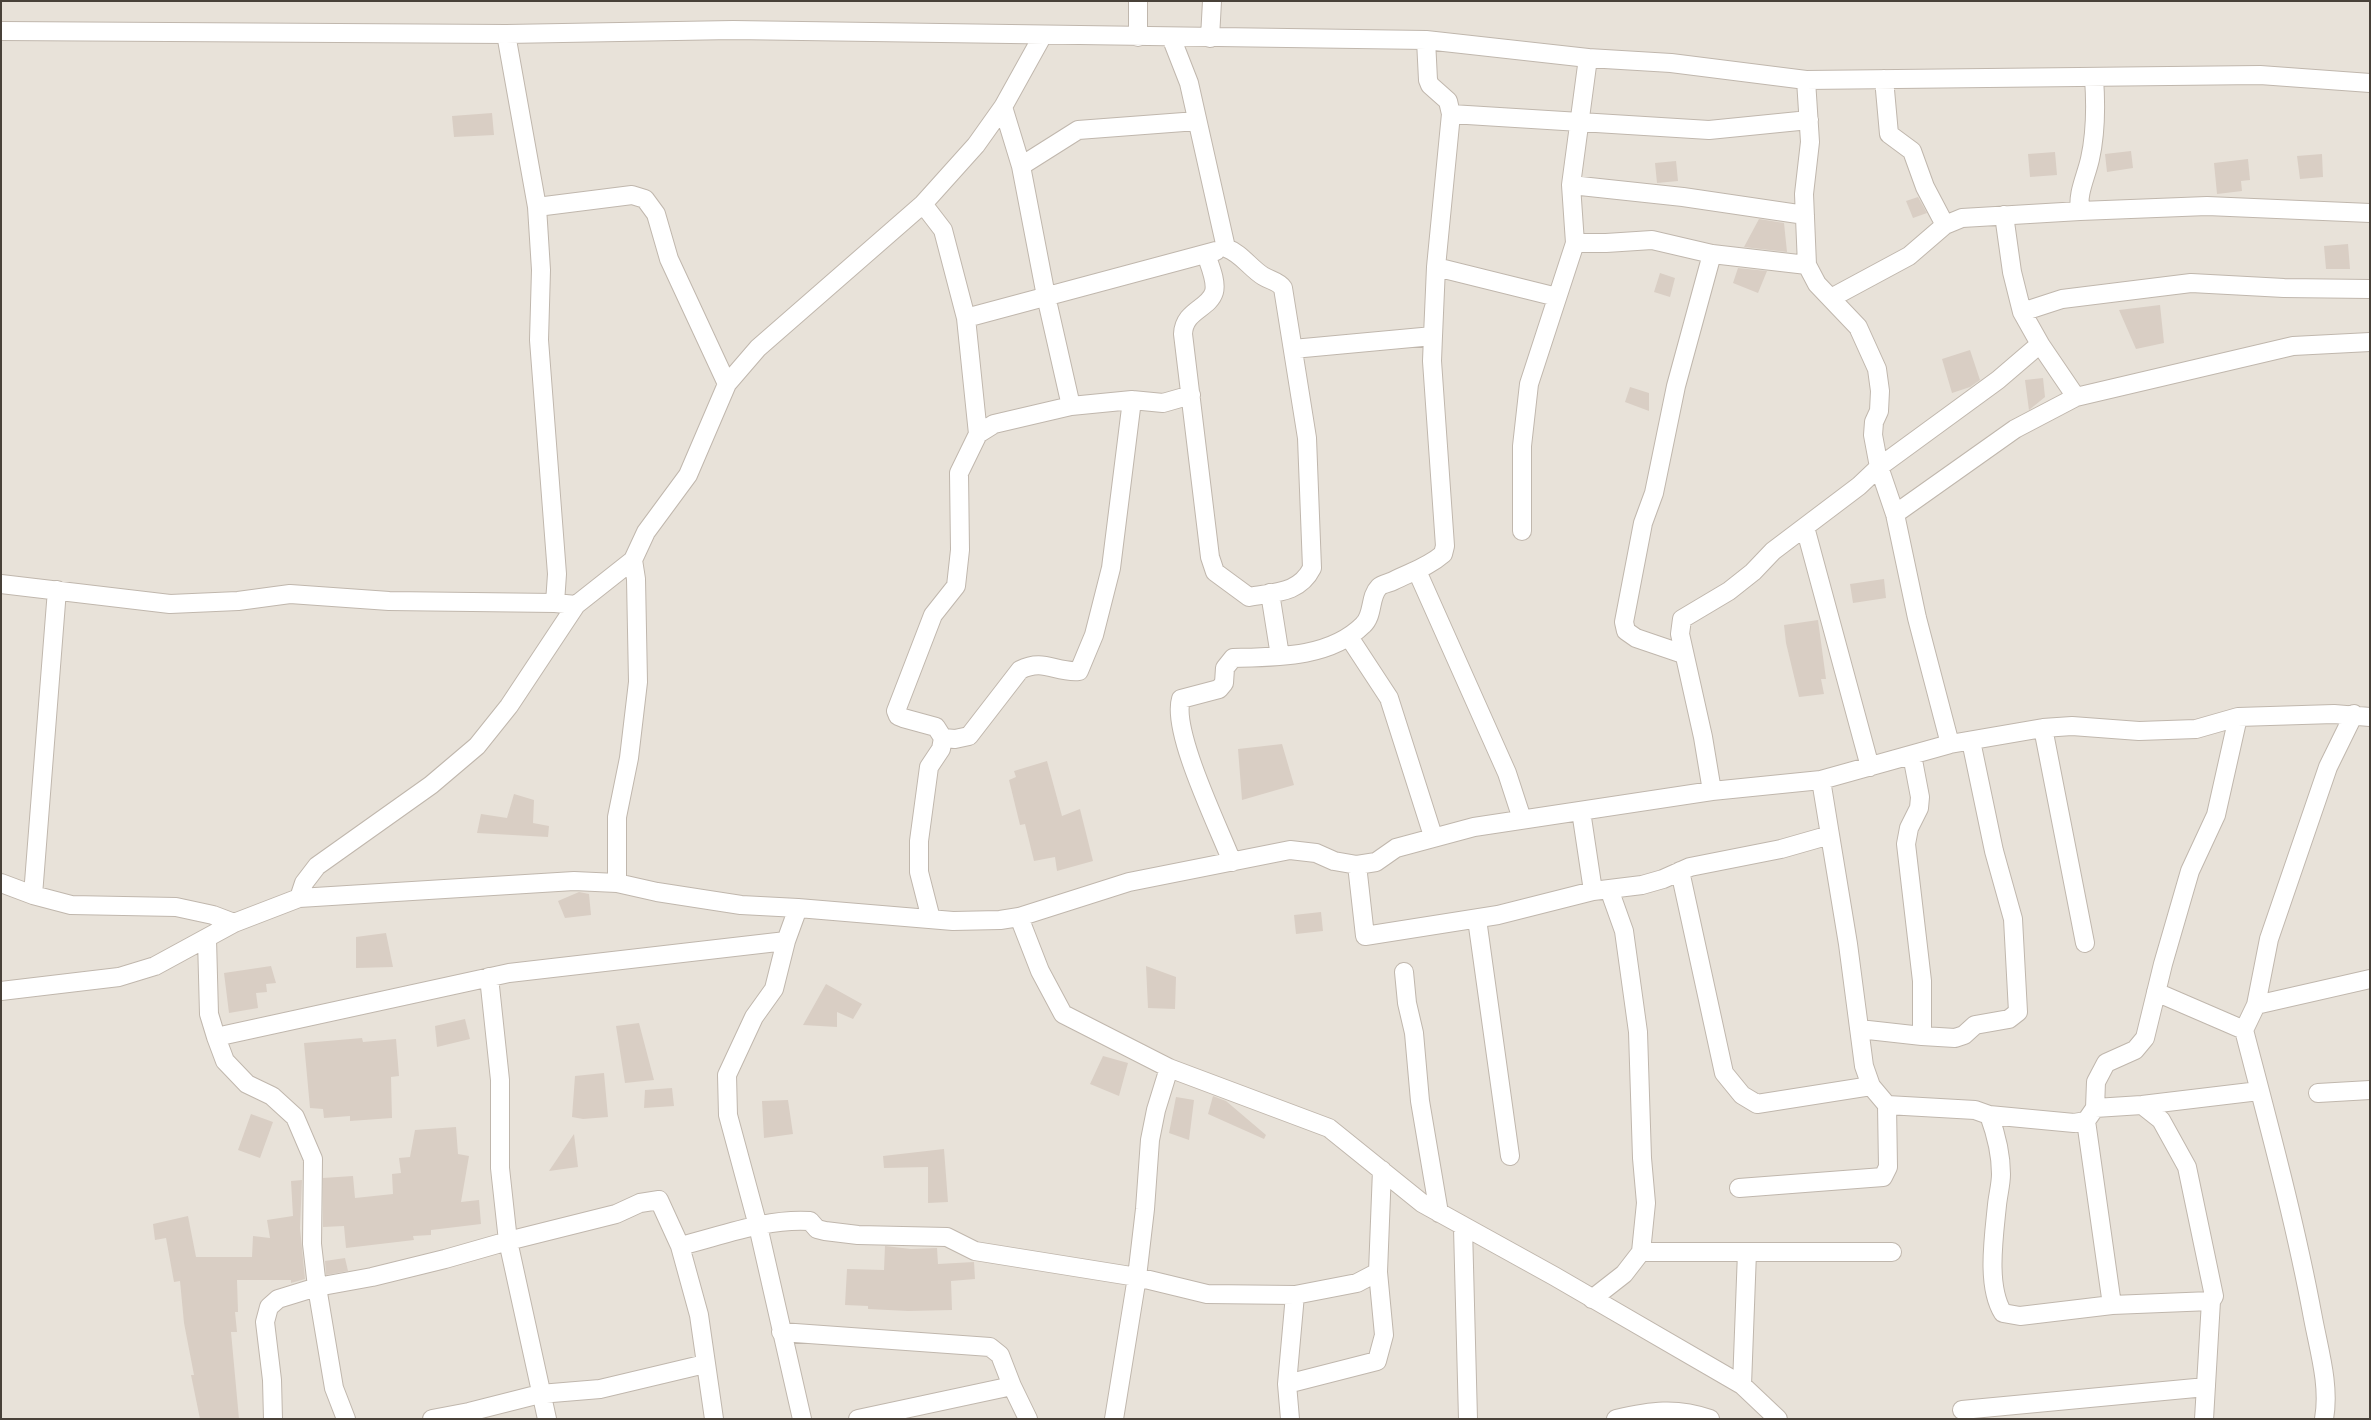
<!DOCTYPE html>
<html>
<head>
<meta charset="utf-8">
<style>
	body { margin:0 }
	#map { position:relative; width:2371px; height:1420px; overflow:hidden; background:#f4f1eb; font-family:Figtree,sans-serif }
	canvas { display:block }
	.frame { position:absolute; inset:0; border:2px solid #484139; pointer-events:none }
</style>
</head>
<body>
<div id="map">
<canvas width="2371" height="1420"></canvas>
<div class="frame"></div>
</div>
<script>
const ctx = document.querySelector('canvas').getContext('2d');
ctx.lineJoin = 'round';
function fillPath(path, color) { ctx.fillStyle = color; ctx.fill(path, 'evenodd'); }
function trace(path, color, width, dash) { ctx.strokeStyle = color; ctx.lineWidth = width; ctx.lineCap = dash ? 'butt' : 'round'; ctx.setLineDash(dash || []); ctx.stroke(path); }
const residential = new Path2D(`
	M 1,1 L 2370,1 L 2370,1419 L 1,1419 Z`);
const building = new Path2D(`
	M 492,113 L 494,135 L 454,137 L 452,116 Z
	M 2131,151 L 2133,168 L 2107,172 L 2105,154 Z
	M 2055,152 L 2057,175 L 2030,177 L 2028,154 Z
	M 2322,154 L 2323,177 L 2300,179 L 2297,156 Z
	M 2248,159 L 2250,180 L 2241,181 L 2242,191 L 2217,194 L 2214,163 Z
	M 1676,161 L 1678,181 L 1657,183 L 1655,163 Z
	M 1918,197 L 1927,213 L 1913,218 L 1906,201 Z
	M 1759,219 L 1784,223 L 1787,252 L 1744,247 Z
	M 2348,244 L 2350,269 L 2326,269 L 2324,246 Z
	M 1738,268 L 1767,271 L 1758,293 L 1733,283 Z
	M 1660,273 L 1675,278 L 1670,297 L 1654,292 Z
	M 2160,305 L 2164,343 L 2136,349 L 2119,310 Z
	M 1970,350 L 1980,380 L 1970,387 L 1952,393 L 1942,359 Z
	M 2043,378 L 2045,397 L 2029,410 L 2025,380 Z
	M 1630,387 L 1649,393 L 1649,411 L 1625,402 Z
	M 1884,579 L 1886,598 L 1853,603 L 1850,584 Z
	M 1818,620 L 1826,679 L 1821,679 L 1824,694 L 1799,697 L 1786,643 L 1784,625 Z
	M 1282,744 L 1294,785 L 1242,800 L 1238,749 Z
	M 1047,761 L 1062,816 L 1080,809 L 1093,861 L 1057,871 L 1055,857 L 1034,861 L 1025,824 L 1020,825 L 1009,780 L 1016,777 L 1014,771 Z
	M 514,794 L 534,800 L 533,823 L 549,826 L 548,837 L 477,833 L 481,814 L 507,818 Z
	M 579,892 L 589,894 L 591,915 L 565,918 L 558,901 Z
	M 1321,912 L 1323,931 L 1296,934 L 1294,915 Z
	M 386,933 L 393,967 L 356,968 L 356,937 Z
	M 271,966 L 276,983 L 266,984 L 267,992 L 256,993 L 258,1008 L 229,1013 L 224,973 Z
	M 1146,966 L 1176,977 L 1175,1009 L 1148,1008 Z
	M 826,984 L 862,1004 L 853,1019 L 837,1012 L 837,1027 L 803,1025 Z
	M 465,1019 L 470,1039 L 437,1047 L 435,1026 Z
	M 639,1023 L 654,1080 L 625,1083 L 616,1026 Z
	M 362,1038 L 363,1042 L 396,1039 L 399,1076 L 391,1077 L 392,1118 L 350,1121 L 350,1116 L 324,1118 L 323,1109 L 310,1108 L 304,1043 Z
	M 1103,1056 L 1128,1063 L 1119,1096 L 1090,1084 Z
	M 604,1073 L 608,1117 L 583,1119 L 572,1117 L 575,1076 Z
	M 672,1088 L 674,1106 L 644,1108 L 645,1090 Z
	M 1213,1096 L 1226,1101 L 1266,1135 L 1264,1139 L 1208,1114 Z
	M 1176,1097 L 1194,1100 L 1189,1140 L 1169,1133 Z
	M 788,1100 L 793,1134 L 764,1138 L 762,1101 Z
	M 251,1114 L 273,1122 L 260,1158 L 238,1150 Z
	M 456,1127 L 458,1154 L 469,1156 L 461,1202 L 479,1200 L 481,1224 L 431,1230 L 431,1235 L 413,1236 L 414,1240 L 346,1248 L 344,1226 L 323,1227 L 323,1178 L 353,1176 L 355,1198 L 393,1194 L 392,1174 L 401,1173 L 399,1158 L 410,1157 L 415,1130 Z
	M 574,1134 L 578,1167 L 549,1171 Z
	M 944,1149 L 948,1202 L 928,1203 L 928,1167 L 884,1168 L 883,1156 Z
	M 302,1180 L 300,1228 L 305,1279 L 291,1283 L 291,1280 L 237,1280 L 238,1312 L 235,1312 L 237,1332 L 231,1332 L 239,1419 L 200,1419 L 191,1375 L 194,1375 L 184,1323 L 180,1281 L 174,1282 L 166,1238 L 155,1240 L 153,1224 L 188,1216 L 196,1257 L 252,1257 L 253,1236 L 270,1238 L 267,1220 L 293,1216 L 291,1181 Z
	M 885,1246 L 911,1249 L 937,1248 L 938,1264 L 974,1262 L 975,1279 L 951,1281 L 952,1310 L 908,1311 L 868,1309 L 868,1306 L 845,1305 L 847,1269 L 884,1270 Z
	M 345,1258 L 348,1271 L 326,1275 L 325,1261 Z`);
const minor = new Path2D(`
	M 1,31 L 506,34 L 733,30 L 1426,40 L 1588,58 L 1671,63 L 1806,80 L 2260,75 L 2370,83
	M 506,34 L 537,207 L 541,270 L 539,340 L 557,574 L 555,603 L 576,605
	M 1138,37 L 1138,1
	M 1171,37 L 1189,83 L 1226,248 C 1241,253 1250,268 1263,276 C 1271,281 1278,281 1283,288 L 1307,438 L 1312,568 C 1299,594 1274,592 1249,597 L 1215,572 L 1210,557 L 1183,334 C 1184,310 1209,309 1214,292 C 1217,281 1209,264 1206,254
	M 1210,38 L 1212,1
	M 1426,40 L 1428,80 L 1430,85 L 1448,101 L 1451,114 L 1436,267 L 1433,336
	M 1884,79 L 1889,134 L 1912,151 L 1925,187 L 1945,225
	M 1806,80 L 1810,142 L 1804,194 L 1807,265 L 1817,284 L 1858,327 L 1877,369 L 1880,391 L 1879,411 L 1874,422 L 1873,435 L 1879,467 L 1895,514 L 1917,618 L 1950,744
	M 1003,107 L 1021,166 L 1046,296 L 1071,406
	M 1451,114 L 1709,130 L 1809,120
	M 1021,166 L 1078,130 L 1197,121
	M 1571,185 L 1683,197 L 1805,215
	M 923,204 L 943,230 L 966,318 L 978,434 L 959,473 L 960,550 L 956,586 L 933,615 L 896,711 L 898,716 L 903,718 L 936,727 L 943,738 L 941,749 L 929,767 L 919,841 L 919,872 L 931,919
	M 537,207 L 632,195 L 645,199 L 656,214 L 669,259 L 727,384
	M 2080,211 L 2207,206 L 2370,213
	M 1575,243 L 1606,243 L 1652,240 L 1712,254 L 1807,265
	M 1436,267 L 1557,297
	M 1831,298 L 1909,256 L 1945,225 L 1962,218 L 2080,211 C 2077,193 2086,177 2090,159 C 2096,132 2096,105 2094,78
	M 2022,312 L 2062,299 L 2191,283 L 2284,288 L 2370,289
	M 966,318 L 1216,251
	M 2040,344 L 2076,397
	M 978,434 L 994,424 L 1071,406 L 1132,400 L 1163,403 L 1191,395
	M 1895,514 L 2015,429 L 2076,397 L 2293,346 L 2370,342
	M 1805,527 L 1870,767
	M 1522,531 L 1522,446 L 1529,384 L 1575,243 L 1571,185 L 1588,58
	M 1417,571 L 1507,773 L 1522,819
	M 1,584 L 170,604 L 238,601 L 290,594 L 389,601 L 555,603
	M 1270,593 L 1280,656
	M 1349,637 L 1389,698 L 1433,836
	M 1683,654 L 1636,638 L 1626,631 L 1624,622 L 1643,523 L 1654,493 L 1676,386 L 1712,254
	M 2043,728 L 2085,943
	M 943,738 L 955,739 L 969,736 L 1020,670 C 1044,658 1055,673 1079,671 L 1094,635 L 1111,568 L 1132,400
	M 1712,791 L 1703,737 L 1680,634 L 1682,619 L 1729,591 L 1753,572 L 1773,551 L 1859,486 L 1879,467 L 1998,380 L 2040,344 L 2022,312 L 2012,272 L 2004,215
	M 1581,811 L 1593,891
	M 1830,835 L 1848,944 L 1864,1066 L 1871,1086 L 1887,1105 L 1975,1110 L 1989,1115 C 1996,1134 2001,1154 2001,1174 C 2001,1184 1998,1195 1997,1205 C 1994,1236 1986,1286 2003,1313 L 2020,1316 L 2112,1305 L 2211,1301 L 2214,1296 L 2187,1167 L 2161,1120 L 2142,1105
	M 1232,862 C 1219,828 1171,731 1181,699 L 1219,689 L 1224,683 L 1225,668 L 1233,658 C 1276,657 1330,658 1363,625 C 1374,615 1369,597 1379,587 C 1382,584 1389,583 1393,581 C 1411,572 1428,567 1443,554 L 1445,546 L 1432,361 L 1433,336 L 1293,349
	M 1357,865 L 1365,936 L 1498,915 L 1593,891 L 1642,885 L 1663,879 L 1690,867 L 1781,849 L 1830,835 L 1821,780
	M 1680,871 L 1724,1073 L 1742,1095 L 1757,1104 L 1871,1086
	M 1,883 L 33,895 L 71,905 L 176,907 L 213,915 L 234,923
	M 617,883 L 617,817 L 629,758 L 638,682 L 636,579 L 633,560
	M 33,895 L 57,590
	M 299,898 L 304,883 L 317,866 L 431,785 L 477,746 L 509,706 L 576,605 L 633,560 L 646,532 L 688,475 L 727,384 L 758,348 L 923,204 L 976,145 L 1003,107 L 1043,35
	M 1019,917 L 1040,971 L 1063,1014 L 1169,1068 L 1329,1128 L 1422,1203 L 1554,1276 L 1742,1385 L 1778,1419
	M 1477,919 L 1510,1156
	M 207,939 L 209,1014 L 216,1037 L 509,973 L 786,941 L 798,908
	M 786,941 L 774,989 L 754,1017 L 727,1075 L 728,1115 L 758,1226 L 802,1419
	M 1404,972 L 1407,1003 L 1414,1033 L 1420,1101 L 1439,1213
	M 489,977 L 500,1080 L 500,1168 L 508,1241 L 547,1419
	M 1,991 L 119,977 L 155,966 L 234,923 L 299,898 L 574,881 L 617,883 L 657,892 L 741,905 L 798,908 L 953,921 L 1000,920 L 1019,917 L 1129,882 L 1290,850 L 1316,853 L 1334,861 L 1357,865 L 1376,862 L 1396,848 L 1474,827 L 1712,791 L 1821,780 L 1950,744 L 2043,728 L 2072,726 L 2139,731 L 2196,729 L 2238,717 L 2334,714 L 2370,717
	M 2156,992 L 2244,1030
	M 2256,1005 L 2370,979
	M 1859,1029 L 1922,1036 L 1922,981 L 1906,844 L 1909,828 L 1919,808 L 1920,797 L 1912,755
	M 1922,1036 L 1955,1038 L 1964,1035 L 1975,1025 L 2009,1019 L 2018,1012 L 2013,919 L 1994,851 L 1971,741
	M 216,1037 L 225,1061 L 247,1084 L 272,1096 L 295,1117 L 313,1159 L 312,1244 L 317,1287 L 278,1299 L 269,1307 L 265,1322 L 272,1380 L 273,1419
	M 2318,1093 L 2370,1090
	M 2095,1108 L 2142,1105 L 2259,1091
	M 1989,1115 L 2074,1123 L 2086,1121 L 2095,1108 L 2096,1082 L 2106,1063 L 2135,1050 L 2145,1038 L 2163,964 L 2190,871 L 2216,815 L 2238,717
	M 2086,1121 L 2112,1305
	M 1739,1188 L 1883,1177 L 1888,1167 L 1887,1105
	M 1463,1228 L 1468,1419
	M 680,1246 C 721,1236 767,1218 810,1221 L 817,1229 L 825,1231 L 858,1235 L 947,1237 L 975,1251 L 1137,1277 L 1207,1294 L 1295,1295 L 1357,1283 L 1378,1272 L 1382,1170
	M 1641,1252 L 1892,1252
	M 1592,1299 L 1624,1274 L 1641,1252 L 1646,1203 L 1642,1158 L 1638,1032 L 1624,931 L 1609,889
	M 781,1332 L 990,1347 L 1000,1355 L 1012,1386
	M 1287,1384 L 1377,1361 L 1384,1335 L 1378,1272
	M 1742,1385 L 1747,1252
	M 1962,1410 L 2206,1387
	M 346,1419 L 334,1388 L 317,1287 L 372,1277 L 445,1259 L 508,1241 L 616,1214 L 640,1203 L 659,1200 L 680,1246 L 699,1315 L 714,1419
	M 432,1419 L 469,1412 L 540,1394 L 600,1389 L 705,1364
	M 858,1419 L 1012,1386 L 1028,1419
	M 1114,1419 L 1137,1277 L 1145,1209 L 1150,1140 L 1156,1110 L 1169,1068
	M 1290,1419 L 1287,1384 L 1295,1295
	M 1616,1419 C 1651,1411 1676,1407 1710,1419
	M 2204,1419 L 2211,1301
	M 2324,1419 C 2330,1386 2319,1350 2313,1318 C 2295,1221 2269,1126 2244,1030 L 2256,1005 L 2269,939 L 2328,767 L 2354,714`);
fillPath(residential, '#e8e2d9');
fillPath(building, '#d9cec4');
trace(minor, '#c0b7ad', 20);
trace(minor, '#fff', 18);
</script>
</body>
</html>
